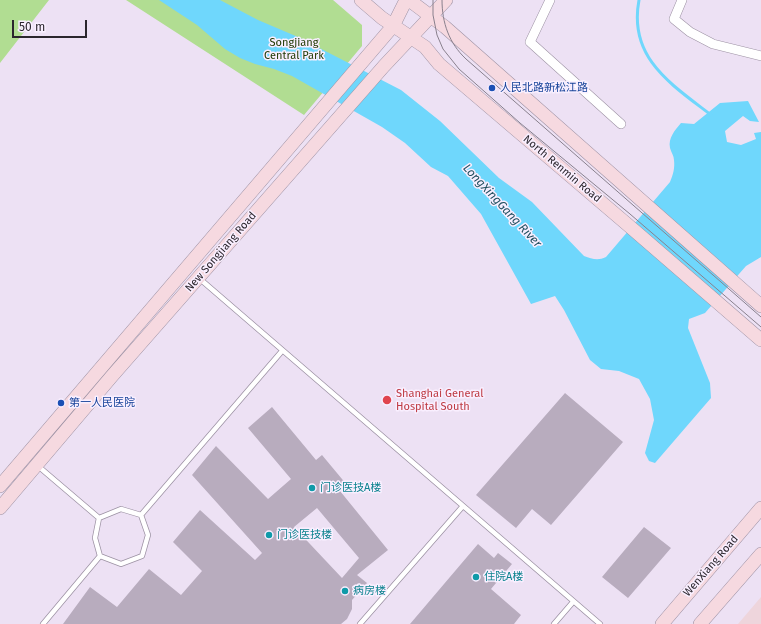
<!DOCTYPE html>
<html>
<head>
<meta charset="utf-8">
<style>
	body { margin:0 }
	#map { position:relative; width:761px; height:624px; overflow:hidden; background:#ede1f4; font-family:"Fira Sans",sans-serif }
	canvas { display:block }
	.scale { position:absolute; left:12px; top:20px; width:75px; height:18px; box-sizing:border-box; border:2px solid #2b262d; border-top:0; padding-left:5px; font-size:12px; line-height:14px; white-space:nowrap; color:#2b262d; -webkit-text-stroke:3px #f9efff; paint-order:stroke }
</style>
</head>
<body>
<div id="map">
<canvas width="761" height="624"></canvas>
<div class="scale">50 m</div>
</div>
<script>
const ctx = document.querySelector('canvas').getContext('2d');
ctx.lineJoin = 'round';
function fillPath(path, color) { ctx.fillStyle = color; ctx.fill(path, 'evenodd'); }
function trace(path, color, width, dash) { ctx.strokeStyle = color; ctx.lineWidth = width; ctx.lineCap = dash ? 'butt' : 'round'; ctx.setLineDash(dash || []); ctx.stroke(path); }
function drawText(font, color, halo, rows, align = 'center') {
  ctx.font = font + ' "Fira Sans","Noto Sans SC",sans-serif'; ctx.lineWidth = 3; ctx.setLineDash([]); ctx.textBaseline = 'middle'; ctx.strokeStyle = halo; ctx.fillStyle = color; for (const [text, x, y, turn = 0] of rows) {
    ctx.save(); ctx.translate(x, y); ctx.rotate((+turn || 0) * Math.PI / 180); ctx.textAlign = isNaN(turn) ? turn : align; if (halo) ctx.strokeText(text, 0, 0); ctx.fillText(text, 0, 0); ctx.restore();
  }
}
const education = new Path2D(`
	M 761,597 L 761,624 L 738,624 Z`);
const green = new Path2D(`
	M 0,0 L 49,0 L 0,63 Z
	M 126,0 L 333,0 L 362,25 L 362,46 L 304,115 Z`);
const water = new Path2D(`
	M 159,0 L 220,0 L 258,20 L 298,37 L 401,90 L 440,121 L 499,178 L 532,202 L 584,256 C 592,259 598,261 606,257 L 670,182 C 673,175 675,168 674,160 C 674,156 671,152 670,148 C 668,138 675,130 681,123 L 694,124 L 720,103 L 748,101 L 759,122 L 750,121 L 743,116 L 725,131 L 727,142 L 741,145 L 756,139 L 754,133 L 761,132 L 761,257 L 746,266 L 705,313 L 689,319 L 688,328 L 710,383 L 711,398 L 655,463 L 649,461 L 645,453 L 654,420 L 650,399 L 639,379 L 619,371 L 601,369 L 590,360 L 564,310 L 555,296 L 531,304 L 481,214 L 448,176 L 431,167 L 405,143 L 382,127 L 292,76 L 274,69 L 255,64 L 240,58 L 225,49 L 197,25 Z`);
const stream = new Path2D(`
	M 639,0 C 628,58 671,84 711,115`);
const building = new Path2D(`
	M 565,393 L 623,442 L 551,525 L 532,509 L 516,528 L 476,495 Z
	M 272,407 L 316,460 L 322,455 L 347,485 L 340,491 L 388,550 L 357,575 L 367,583 L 352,600 L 352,609 L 347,619 L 341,624 L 63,624 L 90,587 L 117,607 L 149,569 L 181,595 L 202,571 L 173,542 L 200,510 L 255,560 L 262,553 L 192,475 L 216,446 L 268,499 L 291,479 L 248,428 ZM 317,508 L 359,558 L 342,578 L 294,527 Z
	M 644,527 L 671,548 L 628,598 L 602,577 Z
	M 478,544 L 494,558 L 498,553 L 512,564 L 491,589 L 521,615 L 514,624 L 410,624 Z`);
const lane = new Path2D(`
	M 200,279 L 600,624
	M 38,466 L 99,518
	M 121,509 L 141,515 L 148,535 L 142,556 L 121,564 L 100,556 L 95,538 L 99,518 Z
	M 141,515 L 282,351
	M 43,624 L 100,556
	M 360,624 L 463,506
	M 554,624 L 573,602`);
const street = new Path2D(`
	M 550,0 L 530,42 L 621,124
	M 682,0 L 674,19 L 690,32 L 713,44 L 761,56`);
const secondary = new Path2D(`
	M 361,0 L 382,18 L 425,47 L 439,64 L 628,225 L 761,340
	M 409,0 L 445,27 L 761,306
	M 0,486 L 393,26 L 406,0
	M 0,508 L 112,376 L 384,66 L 446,0
	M 662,624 L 761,508
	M 700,624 L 761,554`);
const tram = new Path2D(`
	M 433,0 L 433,15 L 437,35 L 443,49 L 459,69 L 520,123 L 630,214 L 761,327
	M 442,0 C 442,23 449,43 466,59 L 761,317`);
const markers = [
	[492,88,4,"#1a4fb4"],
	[387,400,5,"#e0444e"],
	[61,403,4,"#1a4fb4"],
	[312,488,4,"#0f9aa8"],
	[269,535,4,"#0f9aa8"],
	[476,577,4,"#0f9aa8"],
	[345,591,4,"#0f9aa8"]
];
const parkNames = [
	["Songjiang",294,43],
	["Central Park",294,56]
];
const transitNames = [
	["人民北路新松江路",500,88],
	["第一人民医院",69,403]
];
const streetNames = [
	["North Renmin Road",562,169,40],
	["New Songjiang Road",221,252,-49],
	["WenXiang Road",711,566,-49]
];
const healthNames = [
	["Shanghai General",396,394],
	["Hospital South",396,407]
];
const cultureNames = [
	["门诊医技A楼",320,488],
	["门诊医技楼",277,535],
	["住院A楼",484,577],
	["病房楼",353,591]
];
const waterNames = [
	["LongXingGang River",502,206,47]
];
fillPath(education, '#eed5dc');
fillPath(green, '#b1dd92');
fillPath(water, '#6fd7fc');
trace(stream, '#6fd7fc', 3);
fillPath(building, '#b8acbe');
trace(lane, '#9c91a3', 6);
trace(street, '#9c91a3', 10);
trace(secondary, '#9c91a3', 14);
trace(lane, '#fff', 4.5);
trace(street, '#fff', 9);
trace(secondary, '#f6d9e0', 13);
trace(tram, '#89808d', 1);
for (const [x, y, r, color] of markers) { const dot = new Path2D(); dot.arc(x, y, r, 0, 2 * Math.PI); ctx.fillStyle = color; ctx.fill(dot); trace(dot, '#f9efff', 1.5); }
drawText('11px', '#213c06', '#f9efff', parkNames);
drawText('11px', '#164399', '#f9efff', transitNames, 'left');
drawText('11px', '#2b262d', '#f9efff', streetNames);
drawText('11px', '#be3a42', '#f9efff', healthNames, 'left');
drawText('11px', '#0d838f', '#f9efff', cultureNames, 'left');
drawText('italic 12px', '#235160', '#f9efff', waterNames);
</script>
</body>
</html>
